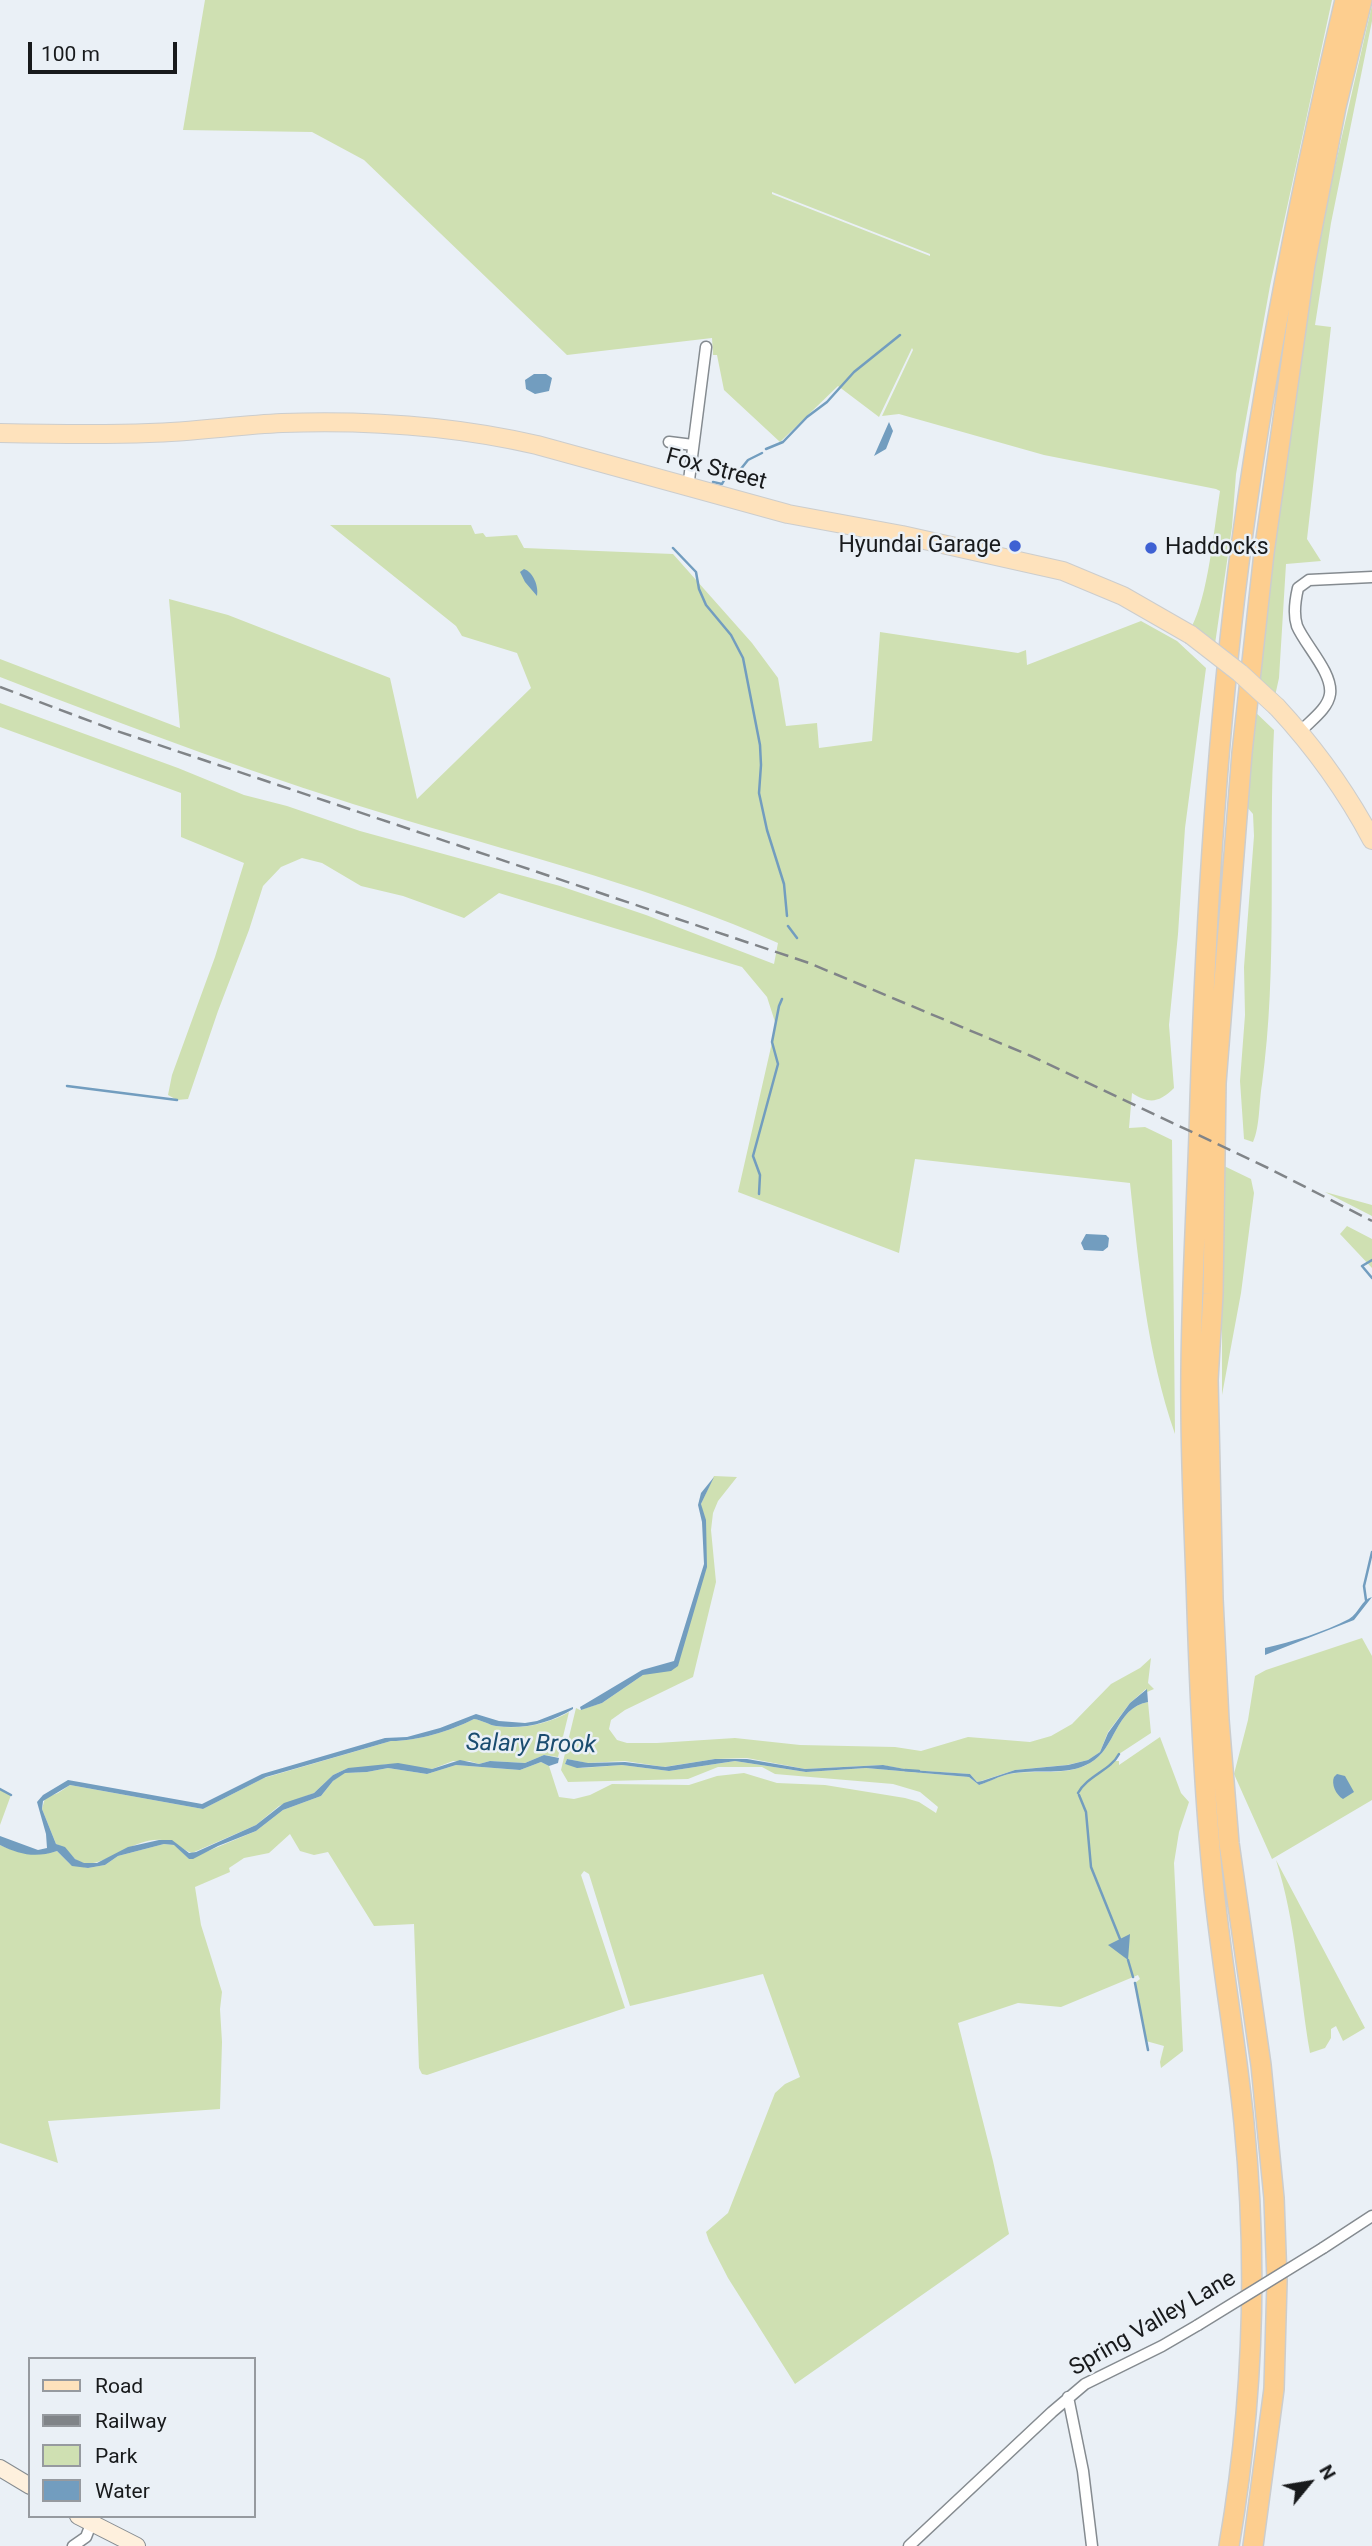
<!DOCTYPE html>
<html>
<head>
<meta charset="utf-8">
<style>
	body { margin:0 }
	#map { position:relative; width:1372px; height:2546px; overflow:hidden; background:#eaf0f6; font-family:Roboto,sans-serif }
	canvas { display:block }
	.legend { position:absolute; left:28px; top:2357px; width:228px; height:161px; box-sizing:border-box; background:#eaf0f6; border:2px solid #969a9f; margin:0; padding:9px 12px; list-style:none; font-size:21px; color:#181a1c }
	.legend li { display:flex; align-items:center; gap:14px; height:35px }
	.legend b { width:35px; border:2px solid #969a9f }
	.north { position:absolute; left:1274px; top:2448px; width:70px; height:70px; -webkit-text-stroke:5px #eaf0f6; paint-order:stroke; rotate:60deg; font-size:19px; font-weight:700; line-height:28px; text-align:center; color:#181a1c }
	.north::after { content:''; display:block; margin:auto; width:24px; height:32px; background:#181a1c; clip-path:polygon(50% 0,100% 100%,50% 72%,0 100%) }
	.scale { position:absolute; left:28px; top:42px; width:149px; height:32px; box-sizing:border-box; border:4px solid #181a1c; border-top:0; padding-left:9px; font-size:21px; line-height:24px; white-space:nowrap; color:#181a1c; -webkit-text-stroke:5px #eaf0f6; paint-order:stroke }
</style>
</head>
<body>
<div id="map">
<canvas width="1372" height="2546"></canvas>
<ul class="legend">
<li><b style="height:9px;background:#fee2bc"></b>Road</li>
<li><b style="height:9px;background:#808488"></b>Railway</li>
<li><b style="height:19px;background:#cfe0b2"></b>Park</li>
<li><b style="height:19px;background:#729dbf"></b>Water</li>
</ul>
<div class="north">N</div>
<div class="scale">100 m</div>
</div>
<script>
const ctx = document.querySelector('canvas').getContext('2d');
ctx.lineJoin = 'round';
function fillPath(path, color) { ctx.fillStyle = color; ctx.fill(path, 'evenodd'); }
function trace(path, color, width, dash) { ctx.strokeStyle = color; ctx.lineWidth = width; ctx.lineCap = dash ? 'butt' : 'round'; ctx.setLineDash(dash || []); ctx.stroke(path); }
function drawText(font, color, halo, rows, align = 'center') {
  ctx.font = font + ' Roboto,sans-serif'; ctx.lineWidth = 5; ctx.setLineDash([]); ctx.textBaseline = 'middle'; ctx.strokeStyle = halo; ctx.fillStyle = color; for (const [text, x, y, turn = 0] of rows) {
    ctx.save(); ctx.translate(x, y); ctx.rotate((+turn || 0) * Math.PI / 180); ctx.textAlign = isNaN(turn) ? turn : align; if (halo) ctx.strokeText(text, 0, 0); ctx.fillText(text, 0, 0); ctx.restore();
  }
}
const green = new Path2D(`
	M 205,0 L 1332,0 L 1270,286 L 1236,474 L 1232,527 L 1215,644 L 1191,628 C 1208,597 1214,529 1220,491 L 1216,489 L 1044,455 L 899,414 L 882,416 L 913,350 L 912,348 L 879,417 L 838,386 L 780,442 L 724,390 L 717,355 L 713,355 L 712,338 L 567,355 L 364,160 L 312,132 L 183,130 ZM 772,192 L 930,254 L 930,256 L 772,194 Z
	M 1372,5 L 1372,21 L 1331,223 L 1315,325 L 1331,327 L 1307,539 L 1321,561 L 1286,564 L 1279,678 L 1275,696 L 1249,670 L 1306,293 Z
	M 330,525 L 471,525 L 475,534 L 483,533 L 486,537 L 517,535 L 524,548 L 673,554 L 752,643 L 778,678 L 786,726 L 817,723 L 819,748 L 872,741 L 880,632 L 1018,653 L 1026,650 L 1027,665 L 1141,621 L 1177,641 L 1206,668 L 1185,828 L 1178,934 L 1169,1025 L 1174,1088 C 1159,1103 1149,1104 1132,1093 L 1129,1128 L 1145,1127 L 1172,1140 L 1175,1434 C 1147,1353 1139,1268 1130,1183 L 915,1159 L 899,1253 L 738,1192 L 776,1025 L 767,997 L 742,967 L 499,893 L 464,918 L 403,896 L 361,886 L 322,863 L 302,858 L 281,867 L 263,886 L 249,930 L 218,1011 L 188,1099 L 177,1100 L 168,1095 L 172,1075 L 215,957 L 244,863 L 181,837 L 181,793 L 0,727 L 0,703 L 178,768 L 244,795 L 287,806 L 360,831 L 560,886 L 646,915 L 774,964 L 778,943 C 659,890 531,857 405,820 C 268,779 134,729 0,677 L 0,659 L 180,728 L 169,599 L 228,615 L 390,678 L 417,799 L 531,688 L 517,653 L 462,636 L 456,626 Z
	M 1251,708 L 1274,730 C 1268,848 1278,967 1262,1084 C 1259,1101 1260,1127 1253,1142 L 1244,1139 L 1240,1081 L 1245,1015 L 1244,967 L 1254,836 L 1253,814 L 1247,807 Z
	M 1222,1165 L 1251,1179 L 1254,1193 L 1241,1293 L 1222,1395 Z
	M 1325,1192 L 1372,1205 L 1372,1216 Z
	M 1347,1226 L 1372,1239 L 1372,1268 L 1340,1234 Z
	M 714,1476 L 737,1477 L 718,1501 L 713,1513 L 711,1530 L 716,1582 L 693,1677 L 625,1710 L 611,1720 L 609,1729 L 617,1740 L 627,1743 L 657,1743 L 735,1738 L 800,1745 L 895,1747 L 921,1751 L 968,1737 L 1030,1742 L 1051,1736 L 1072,1724 L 1111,1684 L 1140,1668 L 1151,1658 L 1148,1683 L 1154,1689 L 1147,1692 L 1146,1689 L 1130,1703 L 1108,1732 L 1100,1752 L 1088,1760 L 1067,1765 L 1015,1770 L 981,1781 L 977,1782 L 970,1774 L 909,1770 L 882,1765 L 805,1769 L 747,1758 L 715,1759 L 664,1767 L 625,1761 L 587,1763 L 567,1759 L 565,1764 L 582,1768 L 622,1765 L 669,1771 L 735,1761 L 806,1772 L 866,1768 L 969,1777 L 979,1785 C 988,1782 999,1776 1009,1774 C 1036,1769 1066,1777 1090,1763 C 1116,1749 1115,1708 1148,1702 L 1151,1733 L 1119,1754 L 1115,1761 L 1119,1761 L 1119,1765 L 1160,1737 L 1181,1793 L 1189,1802 L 1179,1832 L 1174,1863 L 1183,2051 L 1161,2068 L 1160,2062 L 1164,2046 L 1146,2041 L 1135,1983 L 1140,1979 L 1138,1975 L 1061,2007 L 1018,2003 L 958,2023 L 993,2161 L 1009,2234 L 795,2384 L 728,2278 L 709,2241 L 706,2232 L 728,2213 L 775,2093 L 785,2084 L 800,2077 L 763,1974 L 630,2006 L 589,1874 L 584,1871 L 581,1875 L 625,2008 L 427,2075 L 422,2074 L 419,2068 L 414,1924 L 374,1926 L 328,1852 L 314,1855 L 300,1851 L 290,1834 L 269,1853 L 244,1858 L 229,1868 L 230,1872 L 195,1887 L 201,1925 L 222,1992 L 220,2009 L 222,2042 L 220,2109 L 48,2121 L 58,2163 L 0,2143 L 0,1845 C 18,1853 38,1857 57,1851 L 70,1864 L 88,1868 L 105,1865 L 118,1856 L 164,1844 L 175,1845 L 189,1859 L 256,1831 L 283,1810 L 321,1796 L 333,1781 L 343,1773 L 367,1772 L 388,1768 L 427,1774 L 456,1765 L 520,1770 L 541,1762 L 549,1766 L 559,1797 L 574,1799 L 590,1795 L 612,1784 L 689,1785 L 717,1776 L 744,1773 L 777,1783 L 825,1785 L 905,1798 L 919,1802 L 936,1813 L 938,1807 L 920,1792 L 893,1784 L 775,1774 L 762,1767 L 718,1767 L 688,1779 L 568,1782 L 561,1770 L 576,1708 L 580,1710 L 602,1703 L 643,1675 L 677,1661 L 706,1566 L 701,1504 Z
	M 1362,1638 L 1372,1656 L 1372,1800 L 1272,1859 L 1234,1774 L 1248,1720 L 1255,1676 L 1266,1670 Z
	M 569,1712 L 558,1757 L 544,1755 L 525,1763 L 490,1761 L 479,1764 L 469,1761 L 453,1761 L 432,1769 L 387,1764 L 367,1768 L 348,1768 L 333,1775 L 314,1793 L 279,1806 L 256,1825 L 192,1853 C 181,1849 175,1842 162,1840 C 133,1837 105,1868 83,1863 C 72,1860 66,1848 56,1844 L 42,1809 L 45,1798 L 58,1793 L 70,1785 L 203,1809 L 264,1778 L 391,1741 C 418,1741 450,1731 474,1719 C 482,1720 489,1725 496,1726 C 520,1730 548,1724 569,1712 Z
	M 0,1789 L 11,1795 L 0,1825 Z
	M 1276,1860 L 1365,2028 L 1343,2041 L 1336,2026 L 1331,2029 L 1331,2038 L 1325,2048 L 1310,2053 C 1299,1989 1296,1922 1276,1860 Z`);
const water = new Path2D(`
	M 534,374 L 546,374 L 552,378 L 549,391 L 535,394 L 526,389 L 525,380 Z
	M 889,422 L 893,431 L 886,449 L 874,456 Z
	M 524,569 C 533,572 539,586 537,596 L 525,582 L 520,572 Z
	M 1086,1234 L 1106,1235 L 1109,1238 L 1108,1247 L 1103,1251 L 1084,1250 L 1081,1243 Z
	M 714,1477 L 701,1504 L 706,1520 L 707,1567 L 678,1666 L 671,1671 L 643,1675 L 602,1703 L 581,1710 L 580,1707 L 642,1670 L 674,1661 L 704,1564 L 702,1522 L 698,1505 L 701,1493 Z
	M 1372,1597 L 1354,1620 L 1265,1655 L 1265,1648 C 1292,1642 1324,1632 1349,1619 C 1359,1613 1361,1600 1372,1597 Z
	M 1147,1689 L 1148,1702 C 1115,1708 1116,1749 1090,1763 C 1066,1777 1036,1768 1009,1774 C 999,1776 989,1782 979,1785 L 969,1777 L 866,1768 L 806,1772 L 735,1761 L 669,1771 L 622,1765 L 577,1768 L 565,1764 L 567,1759 L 588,1763 L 625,1762 L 665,1767 L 715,1759 L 747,1759 L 805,1769 L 883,1765 L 910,1770 L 970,1774 L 977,1782 L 982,1781 L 1015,1770 L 1068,1765 L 1088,1760 L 1100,1752 L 1108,1733 L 1130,1703 Z
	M 573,1707 L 573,1709 C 551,1723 522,1730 496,1726 C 489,1725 482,1720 474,1719 C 450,1731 418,1741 391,1741 L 266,1777 L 203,1809 L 70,1785 L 43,1801 L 42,1809 L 56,1844 L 65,1847 L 75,1859 L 84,1863 L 97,1863 L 128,1847 L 159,1840 L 172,1840 L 189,1853 L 196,1852 L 256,1825 L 284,1803 L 314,1793 L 333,1775 L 348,1768 L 398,1763 L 432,1769 L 460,1760 L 479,1764 L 490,1761 L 525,1763 L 544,1755 L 559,1758 L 558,1763 L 549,1766 L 541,1762 L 520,1770 L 456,1765 L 427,1774 L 388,1768 L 367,1772 L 345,1773 L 333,1781 L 321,1796 L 283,1810 L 256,1831 L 218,1846 L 193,1859 L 189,1859 L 174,1845 L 164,1844 L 118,1856 L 105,1865 L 88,1868 L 72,1866 L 57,1851 C 36,1858 20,1855 0,1845 L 0,1836 L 38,1850 L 47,1848 L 46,1834 L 37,1802 L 43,1795 L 68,1780 L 202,1804 L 262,1774 L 385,1738 L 407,1737 L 440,1728 L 476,1714 L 499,1721 L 525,1723 L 537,1721 Z
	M 1337,1774 L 1345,1776 L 1354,1792 L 1343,1799 C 1336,1795 1331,1784 1334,1777 Z
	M 1130,1934 L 1128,1960 L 1108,1945 Z`);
const stream = new Path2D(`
	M 766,449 L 783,442 L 807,417 L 827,402 L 854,372 L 900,335
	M 713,482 L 722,484 L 727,475 L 740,470 L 748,460 L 762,453
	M 673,548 L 696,572 L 699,589 L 706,605 L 731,635 L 743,658 L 760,745 L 761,765 L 759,793 L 767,830 L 784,884 L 787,916
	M 788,926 L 797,938
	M 67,1086 L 177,1100
	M 759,1194 L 760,1175 L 753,1156 L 778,1064 L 772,1042 L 779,1006 L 782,999
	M 1372,1260 L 1362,1266 L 1372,1278
	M 1366,1600 L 1364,1586 L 1372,1552
	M 905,1770 L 919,1771
	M 0,1789 L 11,1795
	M 1078,1793 C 1087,1776 1111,1770 1119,1754
	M 1079,1795 L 1086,1812 L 1091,1867 L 1120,1939
	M 1128,1960 L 1133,1977
	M 1135,1983 L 1148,2050`);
const street = new Path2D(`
	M 669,442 L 693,445
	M 688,488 L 706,347
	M 1300,732 C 1310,721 1328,709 1330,694 C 1333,673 1305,645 1297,626 C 1293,614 1295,601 1298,588 L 1309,580 L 1372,577
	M 1323,2248 L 1372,2216
	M 1068,2397 L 1083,2471 L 1092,2546
	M 73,2546 L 86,2537 L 91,2524
	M 909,2546 L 1052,2412 L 1085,2384 L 1162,2346 L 1198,2325`);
const secondary = new Path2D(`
	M 0,2468 L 30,2486
	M 78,2516 L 137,2546`);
const primary = new Path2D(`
	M 0,433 C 50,434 100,435 149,433 C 194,432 238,425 282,423 C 366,420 455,426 537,445 L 788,514 L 902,535 L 1063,571 L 1123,596 L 1191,635
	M 1277,707 C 1315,748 1346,791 1372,840`);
const highway = new Path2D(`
	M 1229,2546 C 1253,2406 1258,2264 1244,2123 C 1236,2042 1221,1961 1213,1880 C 1204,1791 1200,1700 1197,1610 C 1195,1542 1191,1473 1191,1404 C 1190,1314 1196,1224 1199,1134 C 1204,954 1214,774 1235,595 C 1259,394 1299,196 1345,0
	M 1253,2546 L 1274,2389 L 1277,2281 L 1274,2198 L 1261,2065 L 1229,1843 L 1219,1720 L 1213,1599 L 1208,1380 L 1213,1294 L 1216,1083 L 1242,753 L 1264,553 L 1305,265 L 1336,107 L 1362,0`);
const rail = new Path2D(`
	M 0,687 L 111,729 L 809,963 L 1031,1056 L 1268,1168 L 1372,1221`);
const streetBridge = new Path2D(`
	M 1198,2325 L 1323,2248`);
const primaryBridge = new Path2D(`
	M 1191,635 L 1240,673 L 1277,707`);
const markers = [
	[1015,546,7,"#3f61d3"],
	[1151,548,7,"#3f61d3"]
];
const streetNames = [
	["Fox Street",716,470,15],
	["Spring Valley Lane",1153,2324,-30]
];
const poiNames = [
	["Hyundai Garage",1001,546],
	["Haddocks",1165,548,"left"]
];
const waterNames = [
	["Salary Brook",531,1745,1]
];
fillPath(green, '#cfe0b2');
fillPath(water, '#729dbf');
trace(stream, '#729dbf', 2.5);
trace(street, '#858b90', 13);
trace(secondary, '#858b90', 18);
trace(primary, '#cccdcd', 20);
trace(highway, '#cccdcd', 22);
trace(street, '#fff', 10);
trace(secondary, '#fef0dd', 16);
trace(primary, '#fee2bc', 18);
trace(highway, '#fdce8f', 19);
trace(rail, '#808488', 2.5, [14, 7]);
trace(streetBridge, '#858b90', 13, []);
trace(primaryBridge, '#cccdcd', 20, []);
trace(streetBridge, '#fff', 10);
trace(primaryBridge, '#fee2bc', 18);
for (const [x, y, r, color] of markers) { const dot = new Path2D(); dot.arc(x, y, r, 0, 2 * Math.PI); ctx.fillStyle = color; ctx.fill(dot); trace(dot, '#eaf0f6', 2.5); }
drawText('23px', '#181a1c', '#eaf0f6', streetNames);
drawText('23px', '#181a1c', '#eaf0f6', poiNames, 'right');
drawText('italic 24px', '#1a4c6f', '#eaf0f6', waterNames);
</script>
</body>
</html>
